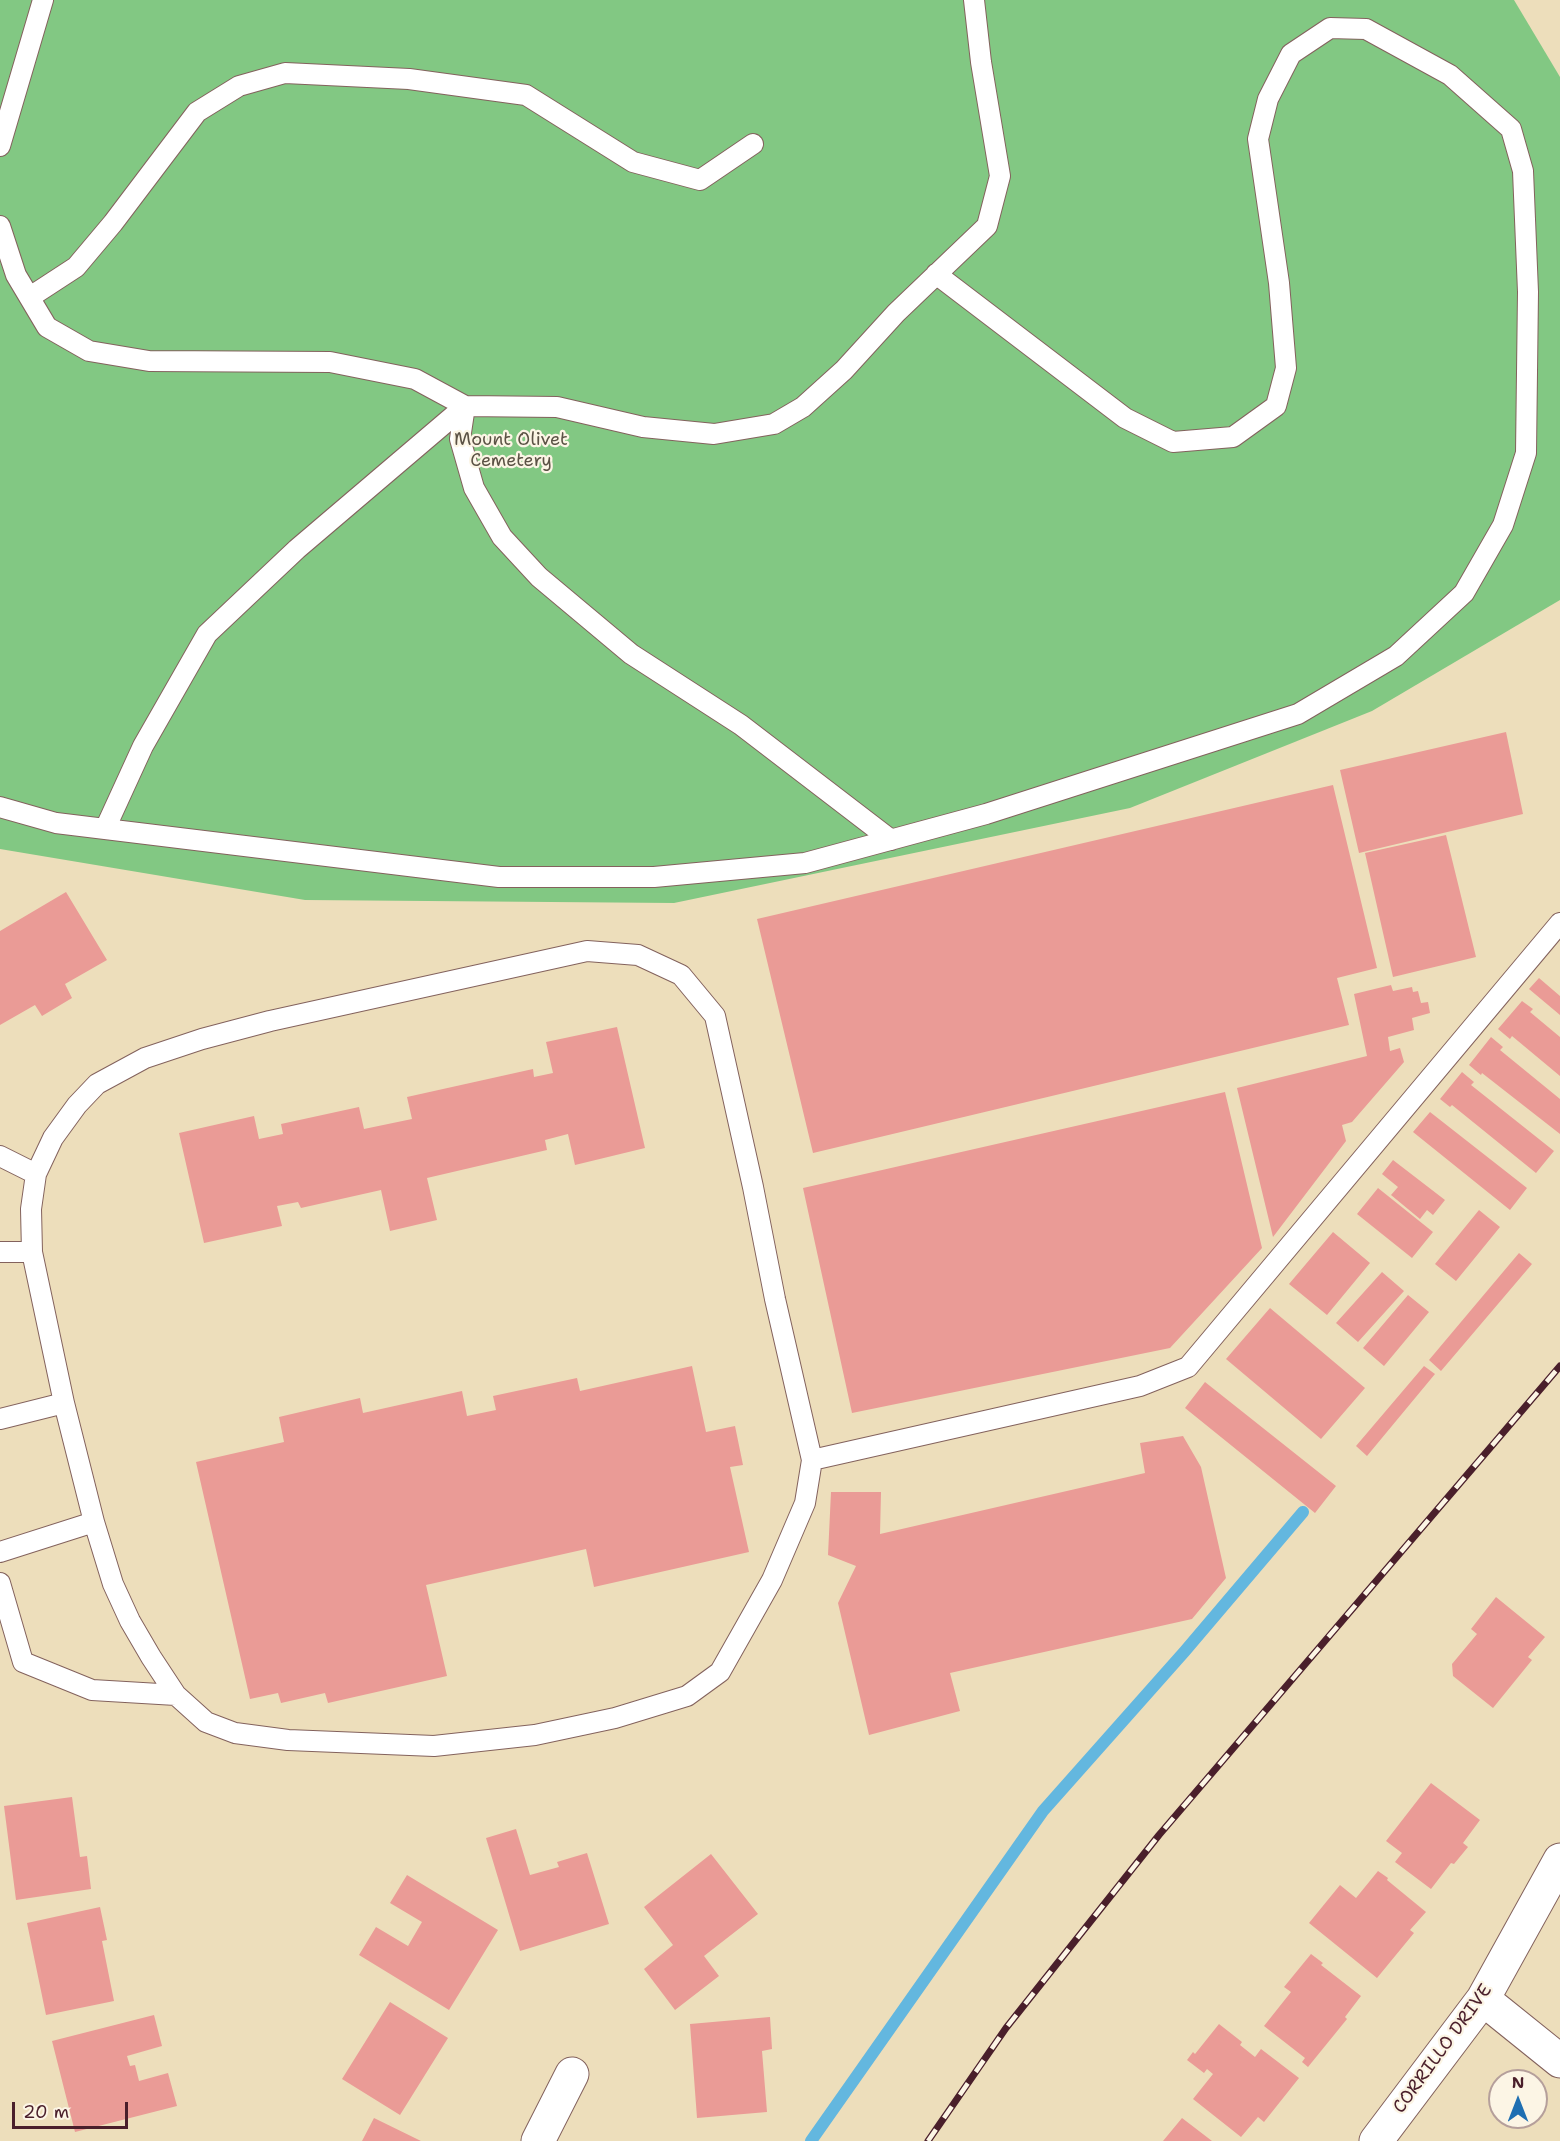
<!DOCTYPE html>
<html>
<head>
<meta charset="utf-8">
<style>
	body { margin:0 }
	#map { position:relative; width:1560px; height:2141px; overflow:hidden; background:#eddebb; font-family:"Shantell Sans",sans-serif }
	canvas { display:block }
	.north { position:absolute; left:1488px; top:2069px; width:60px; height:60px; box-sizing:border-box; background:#fcf5e5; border:2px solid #b59f9b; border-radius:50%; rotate:0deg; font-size:16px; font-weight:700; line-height:24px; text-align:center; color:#4a1f2b }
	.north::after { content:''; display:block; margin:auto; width:21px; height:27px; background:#1f6fb2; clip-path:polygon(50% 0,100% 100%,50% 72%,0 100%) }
	.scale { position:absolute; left:12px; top:2102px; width:116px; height:27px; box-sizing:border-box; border:3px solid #4a1f2b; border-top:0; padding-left:8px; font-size:18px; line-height:21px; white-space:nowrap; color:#4a1f2b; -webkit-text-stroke:4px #fcf5e5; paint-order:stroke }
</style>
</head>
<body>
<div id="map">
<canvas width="1560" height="2141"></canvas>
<div class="north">N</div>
<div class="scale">20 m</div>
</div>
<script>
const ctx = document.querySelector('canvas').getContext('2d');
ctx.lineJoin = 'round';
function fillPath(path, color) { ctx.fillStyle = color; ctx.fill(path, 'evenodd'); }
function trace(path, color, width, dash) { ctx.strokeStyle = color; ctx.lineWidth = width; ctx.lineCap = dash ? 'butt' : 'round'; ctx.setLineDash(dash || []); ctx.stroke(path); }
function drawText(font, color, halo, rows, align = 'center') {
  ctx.font = font + ' "Shantell Sans",sans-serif'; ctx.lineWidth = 4.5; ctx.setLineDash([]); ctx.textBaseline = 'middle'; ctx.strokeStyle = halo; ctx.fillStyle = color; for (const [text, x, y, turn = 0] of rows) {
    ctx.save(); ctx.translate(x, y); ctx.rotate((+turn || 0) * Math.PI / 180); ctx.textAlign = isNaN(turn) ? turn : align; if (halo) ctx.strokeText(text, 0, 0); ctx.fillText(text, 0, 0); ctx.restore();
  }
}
const green = new Path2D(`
	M 0,0 L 1514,0 L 1560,77 L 1560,600 L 1372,711 L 1130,808 L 674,903 L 305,900 L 0,849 Z`);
const stream = new Path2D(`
	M 811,2141 L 1043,1811 L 1185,1651 L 1303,1512`);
const building = new Path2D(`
	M 1506,732 L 1523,814 L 1359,853 L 1340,770 Z
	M 1333,785 L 1377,968 L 1337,978 L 1349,1025 L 813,1153 L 757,919 Z
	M 1446,835 L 1476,957 L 1393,977 L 1365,853 Z
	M 66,892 L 107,960 L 65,984 L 72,998 L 42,1016 L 35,1005 L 0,1025 L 0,931 Z
	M 1539,978 L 1560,996 L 1560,1015 L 1529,989 Z
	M 1391,985 L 1393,991 L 1412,987 L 1413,992 L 1418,991 L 1421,1003 L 1428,1002 L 1430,1013 L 1412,1018 L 1414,1030 L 1388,1037 L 1390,1051 L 1400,1048 L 1404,1062 L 1352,1122 L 1342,1125 L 1346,1141 L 1273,1237 L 1237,1088 L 1367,1056 L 1354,994 Z
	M 1522,1001 L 1533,1009 L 1530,1012 L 1560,1037 L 1560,1076 L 1512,1036 L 1510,1039 L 1498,1029 Z
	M 617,1027 L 645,1148 L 575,1165 L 568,1134 L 545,1140 L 547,1150 L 427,1178 L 437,1220 L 390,1231 L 381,1190 L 301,1208 L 298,1202 L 277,1206 L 282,1226 L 204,1243 L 179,1133 L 254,1116 L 259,1139 L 283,1134 L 281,1124 L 359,1107 L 364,1129 L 412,1119 L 407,1097 L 533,1069 L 534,1077 L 553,1073 L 546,1042 Z
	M 1491,1037 L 1503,1047 L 1500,1050 L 1560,1099 L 1560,1134 L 1482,1073 L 1481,1075 L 1469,1065 Z
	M 1462,1072 L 1474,1082 L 1471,1085 L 1554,1151 L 1536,1173 L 1452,1105 L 1450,1107 L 1440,1099 Z
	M 1225,1092 L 1262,1248 L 1170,1348 L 852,1413 L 803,1188 Z
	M 1430,1112 L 1527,1188 L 1510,1210 L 1413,1132 Z
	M 1393,1160 L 1445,1200 L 1433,1215 L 1427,1210 L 1420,1219 L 1391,1195 L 1398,1187 L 1382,1174 Z
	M 1378,1188 L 1433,1232 L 1412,1258 L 1357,1214 Z
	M 1479,1210 L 1500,1227 L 1456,1281 L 1435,1264 Z
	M 1333,1232 L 1370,1263 L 1327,1315 L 1289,1284 Z
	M 1519,1253 L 1532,1264 L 1441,1371 L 1429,1360 Z
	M 1382,1272 L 1404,1291 L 1358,1342 L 1336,1323 Z
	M 1408,1295 L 1429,1312 L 1384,1366 L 1363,1348 Z
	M 1270,1308 L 1365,1388 L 1321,1439 L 1226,1359 Z
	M 692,1366 L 706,1432 L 735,1426 L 743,1465 L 730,1467 L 749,1552 L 594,1587 L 586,1549 L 426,1585 L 447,1676 L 328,1703 L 325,1693 L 281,1703 L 278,1693 L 250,1699 L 196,1462 L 284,1442 L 279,1417 L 360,1398 L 363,1413 L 462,1391 L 467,1416 L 496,1410 L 493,1396 L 577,1378 L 580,1391 Z
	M 1424,1366 L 1435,1374 L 1367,1456 L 1356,1446 Z
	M 1205,1382 L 1336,1486 L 1315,1513 L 1185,1408 Z
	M 1183,1436 L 1201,1467 L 1226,1578 L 1192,1619 L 950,1673 L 960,1711 L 869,1735 L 838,1603 L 856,1566 L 828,1555 L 831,1492 L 881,1492 L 880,1534 L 1145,1473 L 1140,1443 Z
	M 1496,1597 L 1545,1637 L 1528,1657 L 1532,1660 L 1493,1708 L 1453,1676 L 1452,1664 L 1477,1634 L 1471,1629 Z
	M 1431,1783 L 1480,1820 L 1463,1843 L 1468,1847 L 1454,1864 L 1451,1863 L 1431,1889 L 1395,1862 L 1402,1853 L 1386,1841 Z
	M 72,1797 L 80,1857 L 87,1856 L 91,1889 L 16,1900 L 4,1806 Z
	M 516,1829 L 530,1875 L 559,1867 L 557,1862 L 587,1853 L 609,1924 L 520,1951 L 486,1838 Z
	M 711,1854 L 758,1914 L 704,1956 L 719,1976 L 675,2010 L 644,1969 L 673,1945 L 644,1907 Z
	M 1378,1871 L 1388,1878 L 1387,1880 L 1426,1912 L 1410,1930 L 1414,1933 L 1377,1978 L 1309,1923 L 1340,1885 L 1356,1898 Z
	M 407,1875 L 498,1930 L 449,2010 L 359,1955 L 376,1927 L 408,1946 L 422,1922 L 390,1903 Z
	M 100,1907 L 107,1940 L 102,1941 L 114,2001 L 46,2015 L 27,1923 Z
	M 1311,1954 L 1323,1963 L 1321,1965 L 1361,1996 L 1345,2017 L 1347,2019 L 1308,2067 L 1302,2062 L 1305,2058 L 1264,2026 L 1291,1992 L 1284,1987 Z
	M 390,2002 L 448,2038 L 400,2115 L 342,2079 Z
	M 154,2015 L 162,2046 L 127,2056 L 130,2066 L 135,2065 L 139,2081 L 168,2073 L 177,2106 L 75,2132 L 52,2041 Z
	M 770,2017 L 772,2049 L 762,2051 L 767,2112 L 697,2118 L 690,2024 Z
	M 1219,2024 L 1242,2042 L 1240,2045 L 1255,2057 L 1261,2049 L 1299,2078 L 1264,2122 L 1258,2117 L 1241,2137 L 1193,2099 L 1213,2074 L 1207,2069 L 1204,2073 L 1187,2060 L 1193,2052 L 1195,2054 Z
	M 374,2118 L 421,2141 L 362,2141 Z
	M 1182,2118 L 1212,2141 L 1163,2141 Z`);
const service = new Path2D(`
	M 0,146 L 43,0
	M 0,226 L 16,275 L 47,327 L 89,351 L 149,361 L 330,362 L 415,379 L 465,406 L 557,407 L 643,427 L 714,434 L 774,424 L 803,407 L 844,370 L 896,313 L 987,226 L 1000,176 L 981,62 L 974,0
	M 30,297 L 76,267 L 113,223 L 197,112 L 239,86 L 285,73 L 409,79 L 526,95 L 633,162 L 700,180 L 753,144
	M 465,406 L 460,439 L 474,488 L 502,537 L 539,577 L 631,654 L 741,725 L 891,840
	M 0,807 L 56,823 L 499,877 L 654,877 L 805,863 L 986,814 L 1298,714 L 1396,656 L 1464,593 L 1503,525 L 1526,453 L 1528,292 L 1523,171 L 1511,129 L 1450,75 L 1366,29 L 1330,28 L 1291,54 L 1268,99 L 1258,139 L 1279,283 L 1286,368 L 1276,406 L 1233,437 L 1173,442 L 1125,418 L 936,274
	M 105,829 L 143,746 L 207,634 L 297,549 L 465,406
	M 587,951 L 638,955 L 681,975 L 715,1016 L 753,1187 L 775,1299 L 812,1460 L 805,1503 L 772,1580 L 720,1672 L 687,1696 L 615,1718 L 535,1735 L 434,1746 L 288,1740 L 235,1733 L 206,1722 L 176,1695 L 151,1657 L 130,1621 L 113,1584 L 94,1522 L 64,1403 L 32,1252 L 31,1209 L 36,1174 L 53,1138 L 77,1105 L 97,1084 L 145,1058 L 202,1039 L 270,1021 Z
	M 0,1156 L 36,1174
	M 0,1252 L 32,1252
	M 0,1419 L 64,1403
	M 812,1460 L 1140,1386 L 1188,1367 L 1560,923
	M 0,1552 L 94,1522
	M 0,1583 L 23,1662 L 92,1690 L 176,1695`);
const minor = new Path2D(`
	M 1483,1999 L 1560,2061
	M 538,2141 L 572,2074
	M 1376,2141 L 1483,1999 L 1560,1860`);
const rail = new Path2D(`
	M 928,2141 L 1006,2028 L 1159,1835 L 1560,1366`);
const parkNames = [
	["Mount Olivet",511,440],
	["Cemetery",511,461]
];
const streetNames = [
	["CORRILLO DRIVE",1443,2049,-54]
];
fillPath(green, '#82c883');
trace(stream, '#63b7df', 12);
fillPath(building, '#ea9b96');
trace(service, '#83625d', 22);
trace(minor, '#83625d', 35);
trace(service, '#fff', 20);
trace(minor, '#fff', 33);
trace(rail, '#4a1f2b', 7);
trace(rail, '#fcf5e5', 4.5, [14]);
drawText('18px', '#5b5245', '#fcf5e5', parkNames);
drawText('18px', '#4a1f2b', '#fcf5e5', streetNames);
</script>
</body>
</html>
